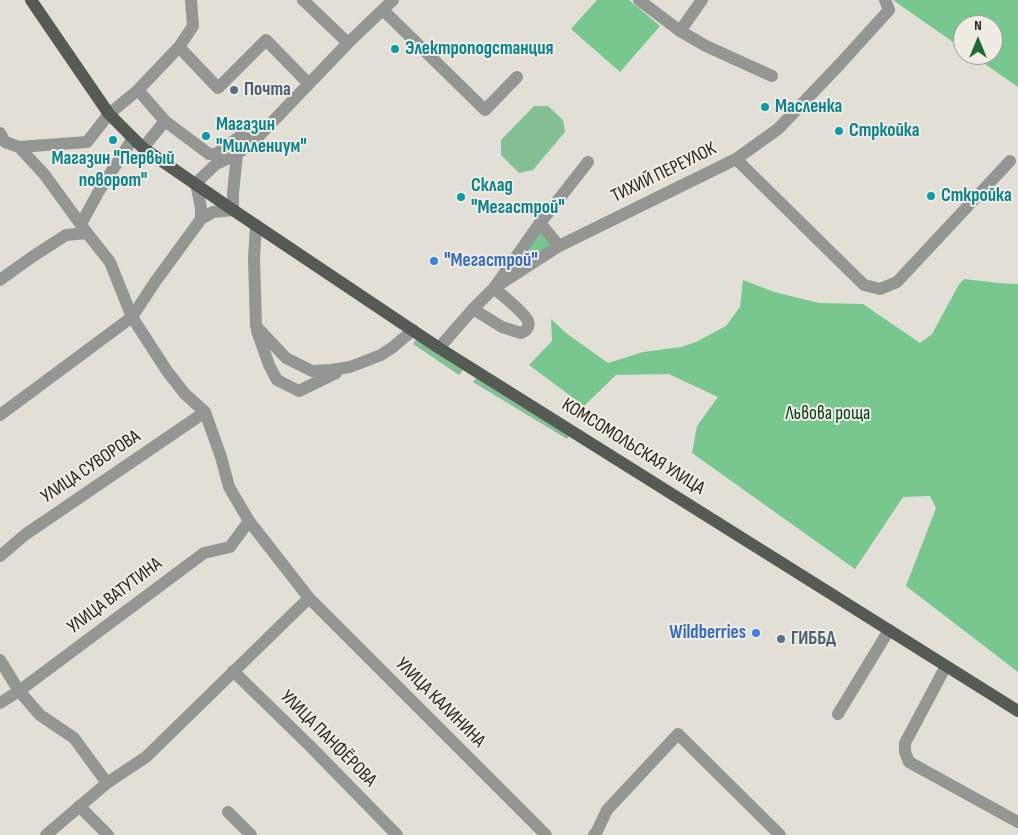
<!DOCTYPE html>
<html>
<head>
<meta charset="utf-8">
<style>
	body { margin:0 }
	#map { position:relative; width:1018px; height:835px; overflow:hidden; background:#e2dfd7; font-family:"Sofia Sans Condensed",sans-serif }
	canvas { display:block }
	.north { position:absolute; left:953px; top:15px; width:50px; height:50px; box-sizing:border-box; background:#efece4; border:1px solid #9e9c96; border-radius:50%; rotate:0deg; font-size:14px; font-weight:700; line-height:20px; text-align:center; color:#252421 }
	.north::after { content:''; display:block; margin:auto; width:18px; height:22px; background:#1f6a38; clip-path:polygon(50% 0,100% 100%,50% 72%,0 100%) }
</style>
</head>
<body>
<div id="map">
<canvas width="1018" height="835"></canvas>
<div class="north">N</div>
</div>
<script>
const ctx = document.querySelector('canvas').getContext('2d');
ctx.lineJoin = 'round';
function fillPath(path, color) { ctx.fillStyle = color; ctx.fill(path, 'evenodd'); }
function trace(path, color, width, dash) { ctx.strokeStyle = color; ctx.lineWidth = width; ctx.lineCap = dash ? 'butt' : 'round'; ctx.setLineDash(dash || []); ctx.stroke(path); }
function drawText(font, color, halo, rows, align = 'center') {
  ctx.font = font + ' "Sofia Sans Condensed",sans-serif'; ctx.lineWidth = 4; ctx.setLineDash([]); ctx.textBaseline = 'middle'; ctx.strokeStyle = halo; ctx.fillStyle = color; for (const [text, x, y, turn = 0] of rows) {
    ctx.save(); ctx.translate(x, y); ctx.rotate((+turn || 0) * Math.PI / 180); ctx.textAlign = isNaN(turn) ? turn : align; if (halo) ctx.strokeText(text, 0, 0); ctx.fillText(text, 0, 0); ctx.restore();
  }
}
const green = new Path2D(`
	M 534,106 L 548,106 L 563,120 L 565,132 L 533,170 L 519,173 L 501,155 L 501,140 Z
	M 417,338 L 463,370 L 459,375 L 413,344 Z
	M 476,378 L 569,436 L 567,439 L 473,382 Z`);
const forest = new Path2D(`
	M 597,0 L 629,0 L 660,26 L 620,72 L 571,29 Z
	M 893,0 L 1018,0 L 1018,87 L 972,55 L 993,55 L 993,25 L 963,25 L 963,49 Z
	M 541,231 L 552,246 L 514,269 Z
	M 964,279 L 999,283 L 1018,284 L 1018,672 L 906,586 L 936,508 L 930,496 L 903,497 L 855,569 L 692,453 L 697,426 L 718,397 L 669,374 L 616,375 L 584,406 L 529,365 L 552,341 L 551,319 L 566,333 L 608,363 L 643,352 L 681,347 L 696,342 L 726,326 L 740,307 L 743,280 L 774,292 L 819,303 L 863,304 L 920,343 L 932,334 L 958,286 Z`);
const minor = new Path2D(`
	M 303,0 L 348,43
	M 639,0 L 680,31 L 706,46 L 772,76
	M 383,10 L 485,110 L 517,77
	M 680,31 L 702,0
	M 179,47 L 218,88 L 266,40 L 308,83
	M 138,90 L 165,121 L 209,154 L 216,154 L 239,137 L 255,140
	M 0,133 L 5,142 L 19,147 L 44,174 L 87,233 L 110,262 L 132,317 L 167,371 L 185,394 L 205,412 L 221,457 L 229,487 L 249,521 L 309,598 L 546,835
	M 19,147 L 87,142 L 109,114 L 138,90 L 179,47 L 193,26 L 191,0
	M 143,148 L 165,121
	M 736,159 L 864,285 L 880,289 L 897,282 L 1010,161
	M 201,219 L 201,208 L 196,183 L 216,164 L 237,154 L 255,140 L 348,43 L 393,0
	M 540,223 L 559,246
	M 81,224 L 99,191 L 133,138
	M 256,225 L 254,258 L 256,326 L 286,358 L 312,371 L 331,370 L 350,367 L 381,355 L 393,347 L 413,330
	M 0,280 L 32,257 L 66,235 L 87,233
	M 473,309 L 502,327 L 521,333 C 526,331 530,327 528,321 C 524,312 502,295 494,288 L 540,223 L 588,162
	M 257,331 L 269,365 L 277,380 L 299,391 L 336,373
	M 439,348 L 473,309 L 494,288 L 559,246 L 736,159 L 778,129 L 840,64 L 889,10 L 885,0
	M 0,415 L 132,317 L 155,282 L 201,219 L 213,212 L 233,210 L 233,193 L 237,154
	M 0,556 L 26,534 L 205,412
	M 0,660 L 19,691 L 40,715 L 74,738 L 107,783
	M 946,666 L 905,743 L 905,752 L 909,762 L 1018,822
	M 233,671 L 310,746 L 397,835
	M 0,703 L 19,691 L 204,553 L 230,547 L 249,521
	M 838,714 L 889,630
	M 79,806 L 108,835
	M 228,812 L 251,835
	M 46,835 L 107,783 L 146,757 L 309,598
	M 594,835 L 596,833 L 607,810 L 678,734 L 780,835`);
const major = new Path2D(`
	M 31,0 L 109,114 L 143,148 L 233,210 L 439,348 L 1018,711`);
const markers = [
	[395,49,5,"#0f9aa8"],
	[234,90,5,"#5c6f8a"],
	[765,107,5,"#0f9aa8"],
	[839,131,5,"#0f9aa8"],
	[206,136,5,"#0f9aa8"],
	[113,140,5,"#0f9aa8"],
	[931,196,5,"#0f9aa8"],
	[461,197,5,"#0f9aa8"],
	[434,261,5,"#3f7fe0"],
	[756,633,5,"#3f7fe0"],
	[781,639,5,"#5c6f8a"]
];
const cultureNames = [
	["Электроподстанция",405,49],
	["Масленка",775,107],
	["Магазин",216,125],
	["\"Миллениум\"",216,147],
	["Стркойка",849,131],
	["Магазин \"Первый",113,159,"center"],
	["поворот\"",113,181,"center"],
	["Склад",471,186],
	["\"Мегастрой\"",471,208],
	["Сткройка",941,196]
];
const serviceNames = [
	["Почта",244,90],
	["ГИББД",791,639]
];
const streetNames = [
	["ТИХИЙ ПЕРЕУЛОК",664,173,-26],
	["КОМСОМОЛЬСКАЯ УЛИЦА",633,447,32],
	["УЛИЦА СУВОРОВА",91,467,-34],
	["УЛИЦА ВАТУТИНА",115,596,-37],
	["УЛИЦА КАЛИНИНА",440,703,45],
	["УЛИЦА ПАНФЁРОВА",328,739,45]
];
const shopNames = [
	["\"Мегастрой\"",444,261],
	["Wildberries",746,633,"right"]
];
const parkNames = [
	["Львова роща",828,414]
];
fillPath(green, '#85c095');
fillPath(forest, '#78c78f');
trace(minor, '#939693', 12);
trace(major, '#555a55', 12);
for (const [x, y, r, color] of markers) { const dot = new Path2D(); dot.arc(x, y, r, 0, 2 * Math.PI); ctx.fillStyle = color; ctx.fill(dot); trace(dot, '#efece4', 2); }
drawText('bold 19px', '#0d838f', '#efece4', cultureNames, 'left');
drawText('bold 19px', '#4e5e75', '#efece4', serviceNames, 'left');
drawText('19px', '#252421', '#efece4', streetNames);
drawText('bold 19px', '#366cbe', '#efece4', shopNames, 'left');
drawText('19px', '#003e1b', '#efece4', parkNames);
</script>
</body>
</html>
